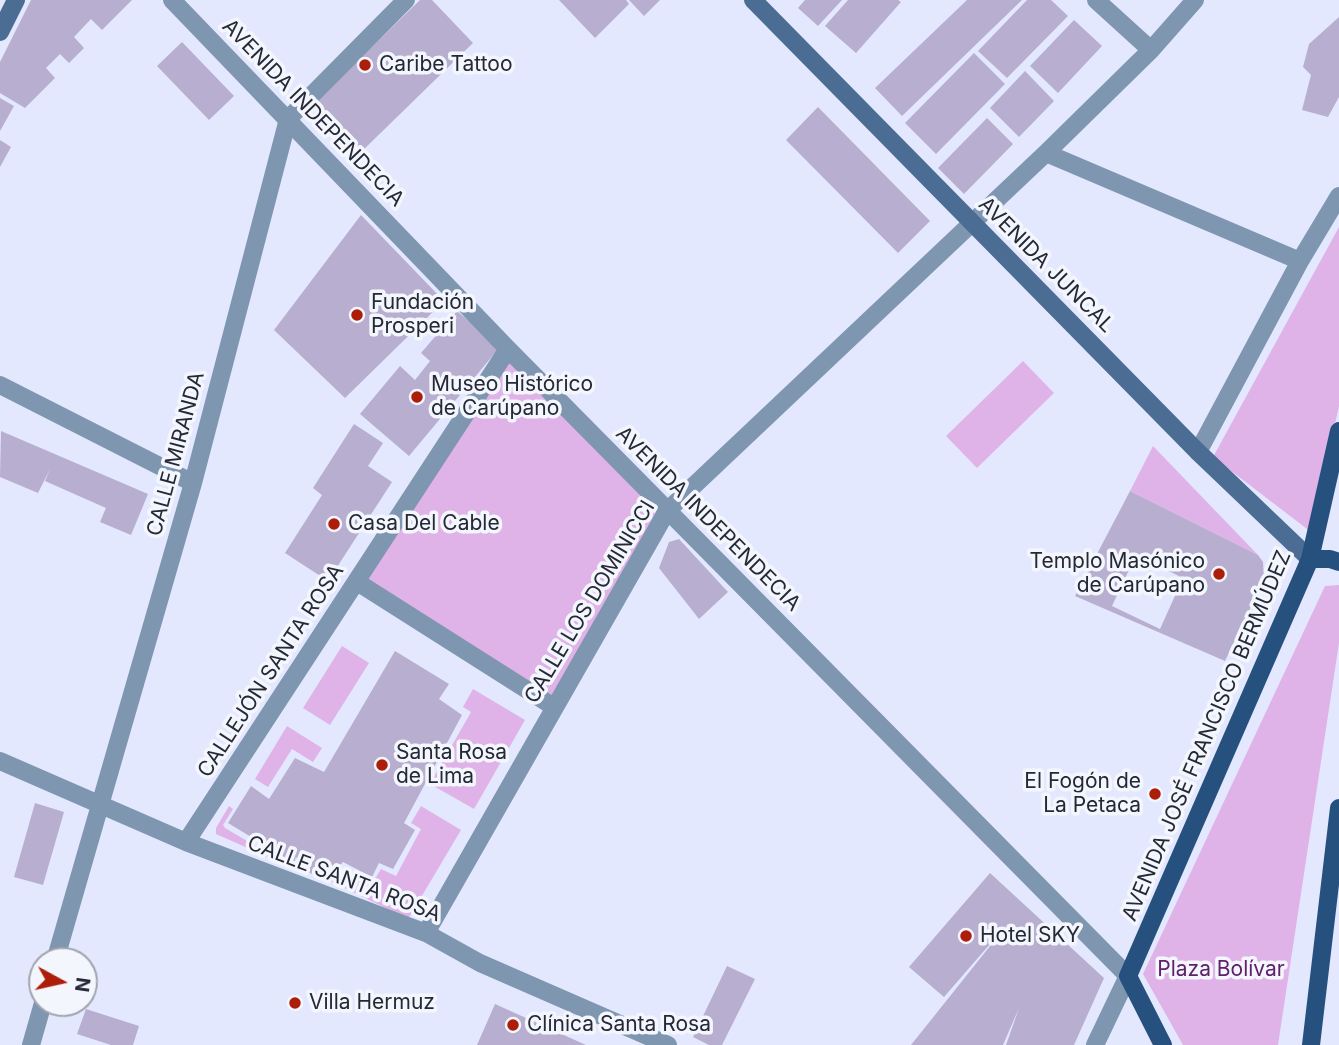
<!DOCTYPE html>
<html>
<head>
<meta charset="utf-8">
<style>
	body { margin:0 }
	#map { position:relative; width:1339px; height:1045px; overflow:hidden; background:#e3e8fe; font-family:Inter,sans-serif }
	canvas { display:block }
	.north { position:absolute; left:28px; top:947px; width:70px; height:70px; box-sizing:border-box; background:#f4f6fd; border:2px solid #a1a4ad; border-radius:50%; rotate:98deg; font-size:19px; font-weight:700; line-height:28px; text-align:center; color:#252835 }
	.north::after { content:''; display:block; margin:auto; width:24px; height:32px; background:#ad1e0a; clip-path:polygon(50% 0,100% 100%,50% 72%,0 100%) }
</style>
</head>
<body>
<div id="map">
<canvas width="1339" height="1045"></canvas>
<div class="north">N</div>
</div>
<script>
const ctx = document.querySelector('canvas').getContext('2d');
ctx.lineJoin = 'round';
function fillPath(path, color) { ctx.fillStyle = color; ctx.fill(path, 'evenodd'); }
function trace(path, color, width, dash) { ctx.strokeStyle = color; ctx.lineWidth = width; ctx.lineCap = dash ? 'butt' : 'round'; ctx.setLineDash(dash || []); ctx.stroke(path); }
function drawText(font, color, halo, rows, align = 'center') {
  ctx.font = font + ' Inter,sans-serif'; ctx.lineWidth = 7; ctx.setLineDash([]); ctx.textBaseline = 'middle'; ctx.strokeStyle = halo; ctx.fillStyle = color; for (const [text, x, y, turn = 0] of rows) {
    ctx.save(); ctx.translate(x, y); ctx.rotate((+turn || 0) * Math.PI / 180); ctx.textAlign = isNaN(turn) ? turn : align; if (halo) ctx.strokeText(text, 0, 0); ctx.fillText(text, 0, 0); ctx.restore();
  }
}
const green = new Path2D(`
	M 1339,227 L 1339,406 L 1311,532 L 1213,457 Z
	M 508,349 L 667,511 L 554,707 L 357,582 Z
	M 1023,361 L 1054,393 L 977,468 L 946,436 Z
	M 1153,446 L 1258,555 L 1130,491 Z
	M 1339,585 L 1339,643 L 1278,1045 L 1183,1045 L 1143,974 L 1325,586 Z
	M 342,646 L 369,663 L 330,725 L 303,708 Z
	M 473,689 L 525,720 L 474,809 L 430,784 L 471,712 L 463,707 Z
	M 287,726 L 322,748 L 313,762 L 292,749 L 268,787 L 255,779 Z
	M 229,806 L 233,809 L 223,825 L 225,828 L 293,868 L 216,834 L 216,828 Z
	M 421,806 L 461,830 L 410,916 L 408,918 L 404,917 L 326,879 L 336,877 L 345,869 L 373,882 L 381,869 L 396,876 L 421,829 L 411,823 Z`);
const building = new Path2D(`
	M 31,0 L 132,0 L 102,30 L 91,19 L 74,37 L 84,48 L 69,63 L 60,54 L 46,68 L 55,78 L 25,108 L 0,93 L 0,62 Z
	M 420,0 L 432,0 L 473,43 L 358,155 L 336,130 L 311,106 Z
	M 559,0 L 626,0 L 629,4 L 595,38 Z
	M 629,0 L 660,0 L 644,16 Z
	M 805,0 L 842,0 L 818,26 L 798,8 Z
	M 848,0 L 898,0 L 901,2 L 856,53 L 825,26 Z
	M 967,0 L 1022,0 L 902,116 L 875,88 Z
	M 1027,0 L 1051,0 L 1068,16 L 1007,78 L 978,51 Z
	M 1339,17 L 1339,97 L 1328,117 L 1302,110 L 1311,75 L 1303,67 L 1309,44 Z
	M 1074,20 L 1102,46 L 1058,93 L 1030,66 Z
	M 182,42 L 234,96 L 209,120 L 157,66 Z
	M 974,53 L 1005,84 L 936,154 L 905,123 Z
	M 1025,71 L 1054,101 L 1019,137 L 990,108 Z
	M 0,98 L 14,106 L 0,131 Z
	M 818,107 L 930,221 L 898,253 L 786,140 Z
	M 987,118 L 1013,144 L 964,194 L 938,168 Z
	M 0,140 L 11,147 L 0,167 Z
	M 361,215 L 444,301 L 345,398 L 274,330 Z
	M 457,311 L 500,347 L 409,456 L 360,414 L 400,366 L 415,380 L 430,361 L 421,353 Z
	M 354,424 L 383,443 L 368,466 L 392,482 L 328,581 L 285,553 L 322,495 L 313,488 Z
	M 1,431 L 148,494 L 131,535 L 100,522 L 106,508 L 45,481 L 50,469 L 38,493 L 0,477 Z
	M 1130,491 L 1258,555 L 1263,562 L 1264,579 L 1225,661 L 1075,596 ZM 1136,555 L 1183,578 L 1160,629 L 1112,606 Z
	M 679,539 L 728,592 L 699,619 L 659,568 L 669,542 Z
	M 395,651 L 449,684 L 439,699 L 462,715 L 404,823 L 415,830 L 393,869 L 379,863 L 372,877 L 343,862 L 334,872 L 328,875 L 316,876 L 304,870 L 296,857 L 294,863 L 228,823 L 251,786 L 269,799 L 295,758 L 324,772 Z
	M 35,803 L 64,812 L 43,885 L 14,877 Z
	M 990,873 L 1104,978 L 1074,1045 L 1006,1045 L 1019,1008 L 1003,1045 L 911,1045 L 1010,921 L 944,997 L 909,967 Z
	M 727,966 L 755,979 L 722,1045 L 709,1045 L 693,1037 Z
	M 495,1004 L 586,1045 L 477,1045 Z
	M 86,1009 L 139,1026 L 133,1045 L 111,1045 L 77,1034 Z`);
const street = new Path2D(`
	M 172,0 L 508,349 L 1128,976 L 1095,1045
	M 1096,0 L 1151,50
	M 1046,153 L 1300,261
	M 0,385 L 193,483
	M 1198,452 L 1300,261 L 1339,196
	M 357,582 L 554,707
	M 0,761 L 186,842 L 426,933 L 480,963 L 668,1045
	M 186,842 L 508,349
	M 426,933 L 667,511 L 1046,153 L 1151,50 L 1195,0
	M 55,961 L 193,483 L 288,119 L 406,0
	M 31,1045 L 43,1003`);
const secondary = new Path2D(`
	M 753,0 L 1198,452 L 1310,559
	M 0,32 L 16,0`);
const primary = new Path2D(`
	M 1310,559 L 1330,559 L 1339,562
	M 1163,1045 L 1128,976 L 1310,559 L 1339,431
	M 1311,1045 L 1339,808`);
const markers = [
	[365,65,7,"#ad1e0a"],
	[357,315,7,"#ad1e0a"],
	[417,397,7,"#ad1e0a"],
	[334,524,7,"#ad1e0a"],
	[1219,574,7,"#ad1e0a"],
	[382,765,7,"#ad1e0a"],
	[1155,794,7,"#ad1e0a"],
	[966,936,7,"#ad1e0a"],
	[295,1003,7,"#ad1e0a"],
	[513,1025,7,"#ad1e0a"]
];
const poiNames = [
	["Caribe Tattoo",379,65],
	["Fundación",371,303],
	["Prosperi",371,327],
	["Museo Histórico",431,385],
	["de Carúpano",431,409],
	["Casa Del Cable",348,524],
	["Templo Masónico",1205,562,"right"],
	["de Carúpano",1205,586,"right"],
	["Santa Rosa",396,753],
	["de Lima",396,777],
	["El Fogón de",1141,782,"right"],
	["La Petaca",1141,806,"right"],
	["Hotel SKY",980,936],
	["Villa Hermuz",309,1003],
	["Clínica Santa Rosa",527,1025]
];
const streetNames = [
	["AVENIDA INDEPENDECIA",313,113,46],
	["AVENIDA JUNCAL",1046,265,45],
	["CALLE MIRANDA",176,454,-75],
	["AVENIDA INDEPENDECIA",708,519,45],
	["CALLE LOS DOMINICCI",590,602,-59],
	["CALLEJÓN SANTA ROSA",271,671,-57],
	["AVENIDA JOSÉ FRANCISCO BERMÚDEZ",1207,736,-67],
	["CALLE SANTA ROSA",344,879,21]
];
const parkNames = [
	["Plaza Bolívar",1221,970]
];
fillPath(green, '#e0b3e8');
fillPath(building, '#b7aed0');
trace(street, '#7f96b0', 18);
trace(secondary, '#4c6d93', 18);
trace(primary, '#26507e', 18);
for (const [x, y, r, color] of markers) { const dot = new Path2D(); dot.arc(x, y, r, 0, 2 * Math.PI); ctx.fillStyle = color; ctx.fill(dot); trace(dot, '#f4f6fd', 2.5); }
drawText('21px', '#252835', '#f4f6fd', poiNames, 'left');
drawText('21px', '#252835', '#f4f6fd', streetNames);
drawText('21px', '#60206b', '#f4f6fd', parkNames);
</script>
</body>
</html>
